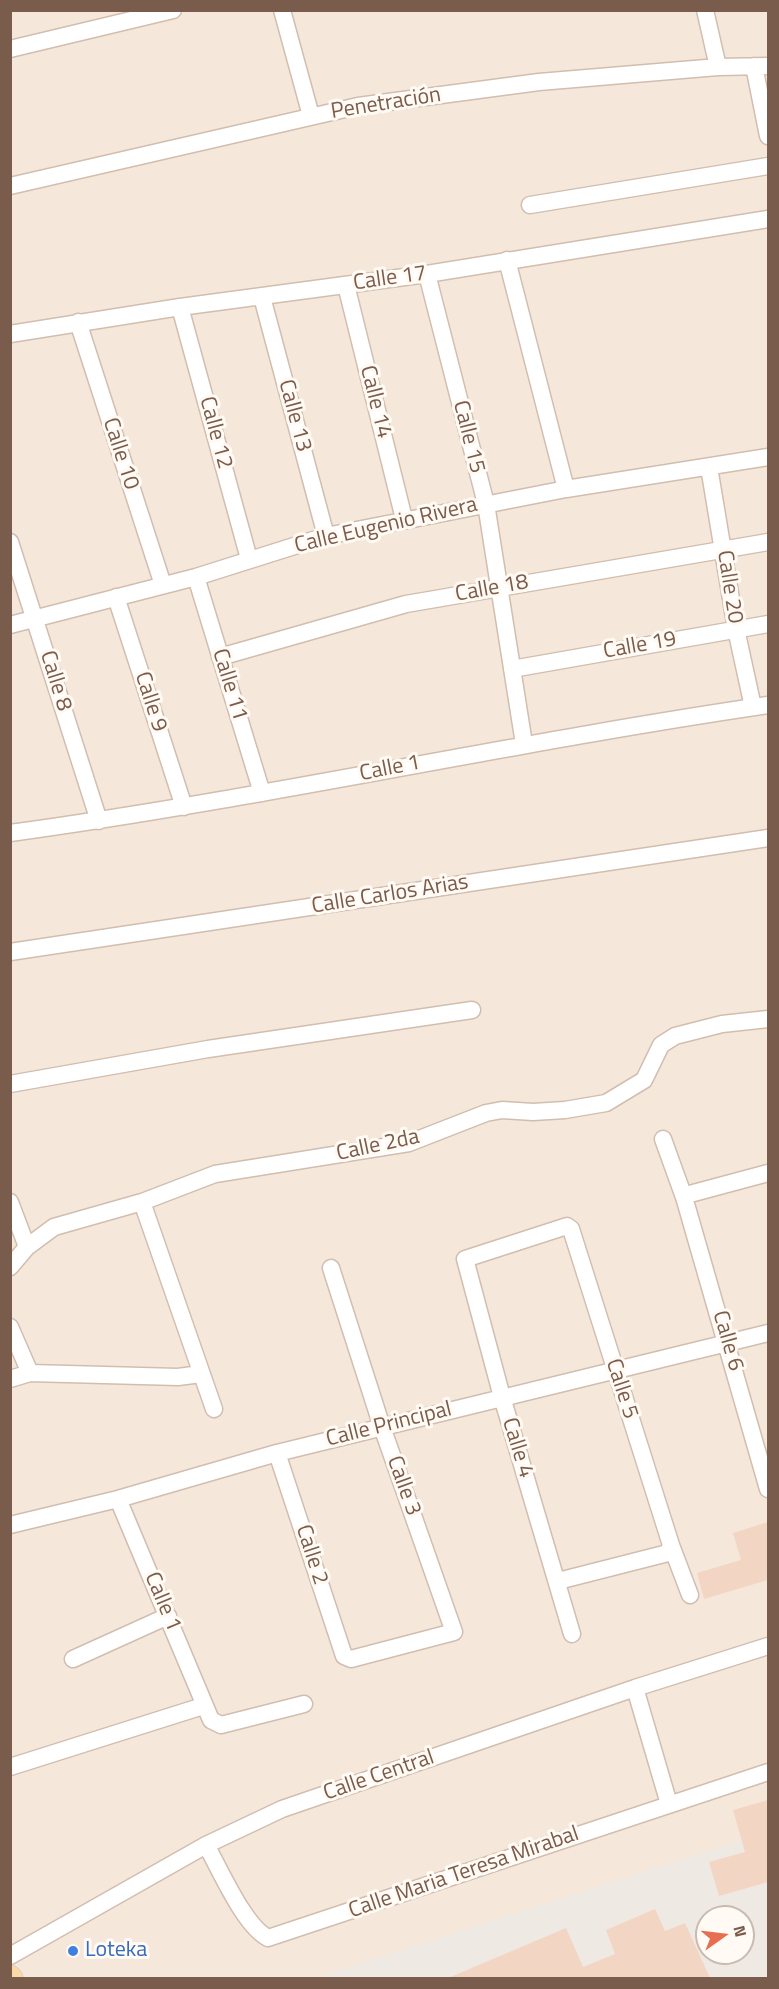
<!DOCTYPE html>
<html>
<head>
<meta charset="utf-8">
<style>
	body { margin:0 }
	#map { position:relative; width:779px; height:1989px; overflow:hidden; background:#fdf6ec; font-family:"Titillium Web",sans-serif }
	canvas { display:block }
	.frame { position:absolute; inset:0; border:12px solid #7a5c4d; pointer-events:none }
	.north { position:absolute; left:695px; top:1905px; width:60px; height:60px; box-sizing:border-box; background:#fffaf3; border:2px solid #cabbb1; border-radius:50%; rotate:76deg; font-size:16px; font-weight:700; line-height:24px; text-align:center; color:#7a5c4d }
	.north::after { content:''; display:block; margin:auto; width:21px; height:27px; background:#e76f51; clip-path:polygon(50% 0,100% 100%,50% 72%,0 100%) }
</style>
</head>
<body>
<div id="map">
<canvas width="779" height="1989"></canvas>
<div class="frame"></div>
<div class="north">N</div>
</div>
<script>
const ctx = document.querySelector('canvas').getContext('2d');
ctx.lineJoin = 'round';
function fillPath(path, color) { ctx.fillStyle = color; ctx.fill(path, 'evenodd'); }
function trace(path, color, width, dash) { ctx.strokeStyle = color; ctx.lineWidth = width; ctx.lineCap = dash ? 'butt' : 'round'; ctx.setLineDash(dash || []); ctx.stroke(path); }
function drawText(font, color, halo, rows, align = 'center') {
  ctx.font = font + ' "Titillium Web",sans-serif'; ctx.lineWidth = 6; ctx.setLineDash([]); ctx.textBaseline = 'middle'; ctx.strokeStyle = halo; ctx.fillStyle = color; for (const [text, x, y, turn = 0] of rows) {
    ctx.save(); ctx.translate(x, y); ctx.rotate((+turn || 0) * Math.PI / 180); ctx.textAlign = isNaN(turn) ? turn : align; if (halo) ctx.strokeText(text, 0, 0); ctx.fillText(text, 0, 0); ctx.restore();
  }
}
const residential = new Path2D(`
	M 11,11 L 768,11 L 768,1978 L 11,1978 ZM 707,1917 L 743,1917 L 743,1953 L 707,1953 Z`);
const industrial = new Path2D(`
	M 768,1832 L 768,1978 L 315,1978 ZM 707,1917 L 743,1917 L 743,1953 L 707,1953 Z`);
const building = new Path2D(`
	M 768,1522 L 768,1580 L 704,1599 L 697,1573 L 741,1560 L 733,1533 Z
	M 768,1800 L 768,1882 L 719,1896 L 709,1862 L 745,1852 L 733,1810 Z
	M 655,1909 L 665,1931 L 685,1923 L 710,1978 L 448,1978 L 566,1928 L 583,1967 L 615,1954 L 606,1930 Z`);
const minor = new Path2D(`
	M 282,10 L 311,116
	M 705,10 L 718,67
	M 10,49 L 173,10
	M 754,66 L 768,136
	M 10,186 L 358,106 L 539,82 L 718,67 L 768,66
	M 530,205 L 768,166
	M 507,260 L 566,489
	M 427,274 L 486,504 L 524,744
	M 346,285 L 404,519
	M 262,297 L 326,536
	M 180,307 L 249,559
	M 78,322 L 163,585
	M 10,334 L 180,307 L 427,274 L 768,219
	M 709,467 L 736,629 L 753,707
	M 10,542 L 99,821
	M 196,577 L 262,793
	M 116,597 L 184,807
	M 10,625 L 196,577 L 326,536 L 566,489 L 768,457
	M 220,657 L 406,604 L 768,542
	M 512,669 L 768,624
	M 10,833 C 265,798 515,742 768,705
	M 10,952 L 768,838
	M 10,1084 L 208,1049 L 472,1010
	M 663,1139 L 685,1200
	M 768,1173 L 686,1195 L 684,1197 L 768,1489
	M 10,1202 L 27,1247
	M 142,1202 L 214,1409
	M 10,1267 L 27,1247 L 54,1227 L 142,1202 L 215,1174 L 409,1143 L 486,1113 L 502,1110 L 533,1112 L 565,1110 L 606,1103 L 644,1080 L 661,1045 L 675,1036 L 722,1024 L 768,1019
	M 10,1327 L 30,1373
	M 10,1379 L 30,1373 L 178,1377 L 201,1374
	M 277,1453 L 344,1656 L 351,1659 L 454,1632 L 382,1427 L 331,1268
	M 118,1499 L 211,1720 L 221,1725 L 304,1704
	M 10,1525 L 118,1499 L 277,1453 L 768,1333
	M 671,1545 L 690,1595
	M 558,1581 L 668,1553 L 671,1545 L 571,1229 L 567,1226 L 465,1259 L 502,1397 L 572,1634
	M 73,1659 L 168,1616
	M 635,1688 L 669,1804
	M 10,1767 L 203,1706
	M 206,1845 C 220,1869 244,1926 268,1938 L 768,1772
	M 10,1956 L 206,1845 L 282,1809 L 635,1688 L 768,1646`);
const major = new Path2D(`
	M 10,1976 L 12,1978`);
const markers = [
	[73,1951,6,"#3f7fe0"]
];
const streetNames = [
	["Penetración",386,104,-9],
	["Calle 17",390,279,-8],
	["Calle 14",375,402,76],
	["Calle 13",294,416,75],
	["Calle 12",215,433,75],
	["Calle 15",468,437,76],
	["Calle 10",120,454,72],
	["Calle Eugenio Rivera",386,526,-13],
	["Calle 20",729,587,81],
	["Calle 18",492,589,-10],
	["Calle 19",640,646,-10],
	["Calle 8",55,681,73],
	["Calle 11",229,685,73],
	["Calle 9",150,702,72],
	["Calle 1",390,769,-11],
	["Calle Carlos Arias",390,895,-9],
	["Calle 2da",378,1146,-12],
	["Calle 6",727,1341,74],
	["Calle 5",621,1389,72],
	["Calle Principal",389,1425,-14],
	["Calle 4",517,1448,73],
	["Calle 3",403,1486,70],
	["Calle 2",311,1555,72],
	["Calle 1",162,1602,67],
	["Calle Central",379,1776,-19],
	["Calle Maria Teresa Mirabal",464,1873,-19]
];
const shopNames = [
	["Loteka",85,1951]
];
fillPath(residential, '#f5e8da');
fillPath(industrial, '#efe9e4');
fillPath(building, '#f3d5c3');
trace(minor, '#d1beb0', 19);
trace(major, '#dad1cd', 23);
trace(minor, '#fff', 16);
trace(major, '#fbd9a5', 21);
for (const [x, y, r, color] of markers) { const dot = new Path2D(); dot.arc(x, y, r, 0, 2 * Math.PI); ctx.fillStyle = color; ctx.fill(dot); trace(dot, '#fffaf3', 2); }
drawText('22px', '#7a5c4d', '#fffaf3', streetNames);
drawText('22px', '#366cbe', '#fffaf3', shopNames, 'left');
</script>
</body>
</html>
